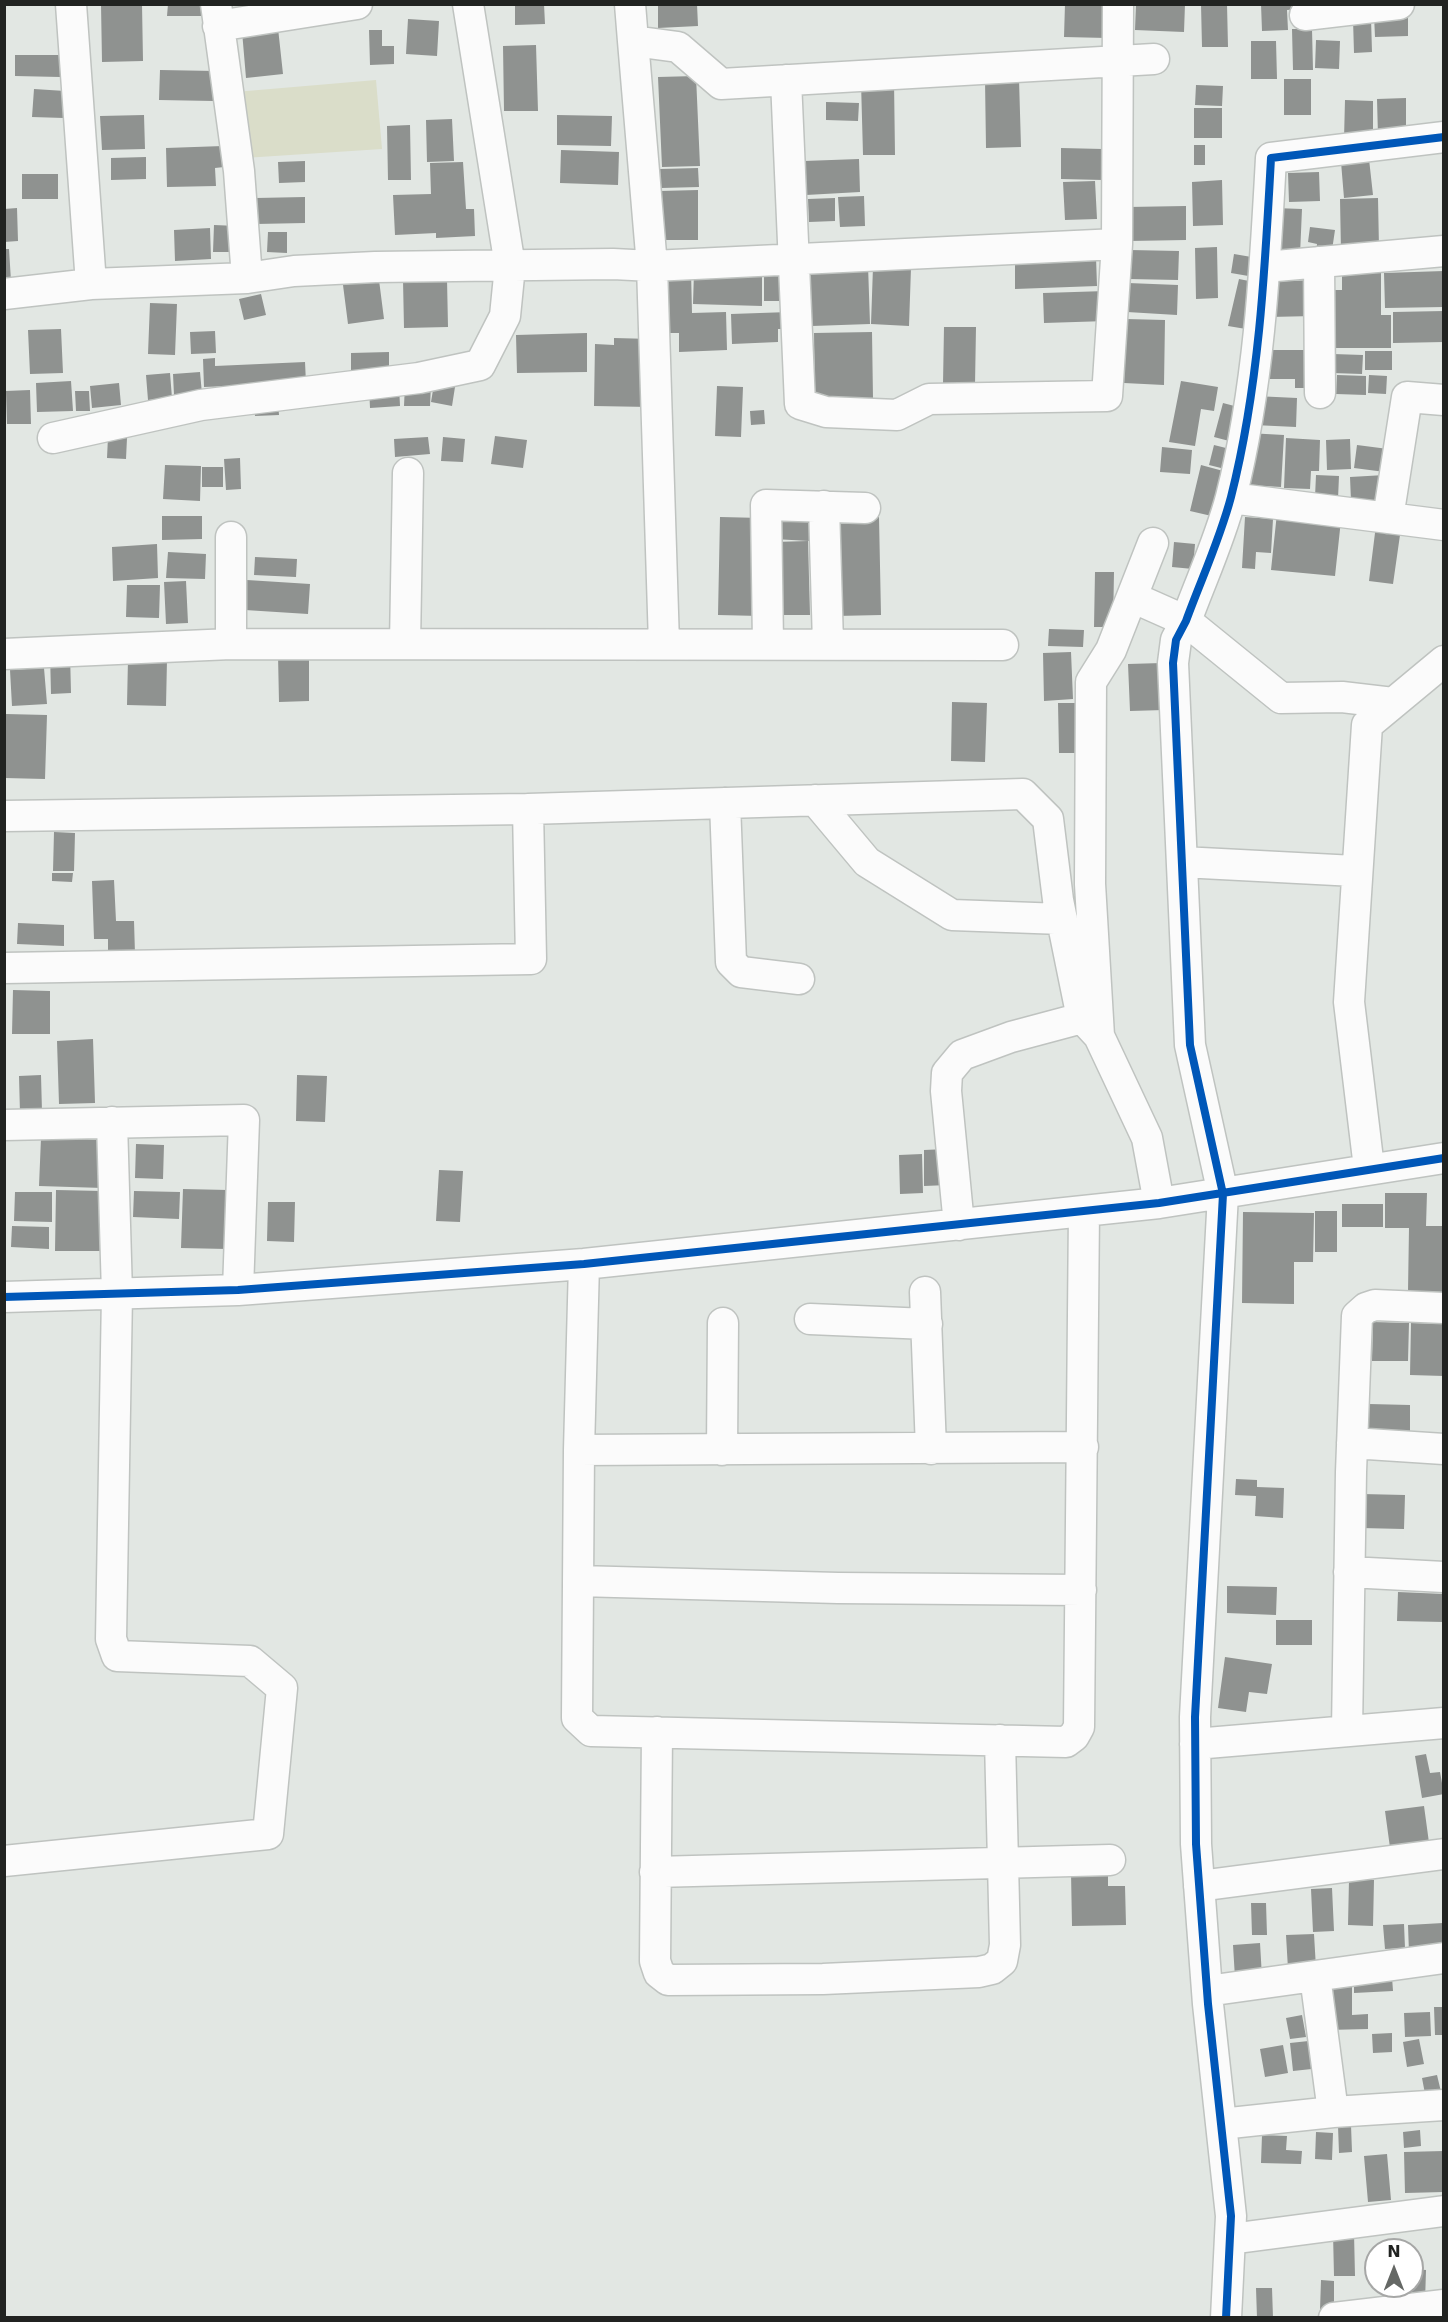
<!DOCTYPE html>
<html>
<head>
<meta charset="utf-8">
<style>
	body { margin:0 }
	#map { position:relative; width:1448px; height:2322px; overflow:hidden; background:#e2e7e3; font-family:"DejaVu Sans",sans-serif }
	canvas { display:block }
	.frame { position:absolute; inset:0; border:6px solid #212321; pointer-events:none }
	.north { position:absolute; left:1364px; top:2238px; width:60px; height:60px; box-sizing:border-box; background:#fff; border:2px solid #a6a7a6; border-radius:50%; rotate:0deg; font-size:16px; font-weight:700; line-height:24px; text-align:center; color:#212321 }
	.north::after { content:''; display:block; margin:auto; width:21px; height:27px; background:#656865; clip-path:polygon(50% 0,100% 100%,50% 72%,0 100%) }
</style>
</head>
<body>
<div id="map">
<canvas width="1448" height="2322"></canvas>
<div class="frame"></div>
<div class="north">N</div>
</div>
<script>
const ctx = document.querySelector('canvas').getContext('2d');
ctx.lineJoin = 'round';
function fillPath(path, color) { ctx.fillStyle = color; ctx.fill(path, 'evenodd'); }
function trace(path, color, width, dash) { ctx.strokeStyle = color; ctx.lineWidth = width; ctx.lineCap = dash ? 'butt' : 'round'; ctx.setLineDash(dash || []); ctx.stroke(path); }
const green = new Path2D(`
	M 376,80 L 382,149 L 244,158 L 235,92 Z`);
const building = new Path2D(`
	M 101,4 L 142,4 L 143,61 L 102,62 Z
	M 168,4 L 201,4 L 201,16 L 167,16 Z
	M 515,4 L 544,4 L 545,24 L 515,25 Z
	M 658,4 L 697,4 L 698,26 L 658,28 Z
	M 1065,4 L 1108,4 L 1107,38 L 1064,37 Z
	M 1136,4 L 1185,4 L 1184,32 L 1135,30 Z
	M 1201,4 L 1227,4 L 1228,47 L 1202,47 Z
	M 1261,4 L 1300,4 L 1301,9 L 1287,10 L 1288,30 L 1262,31 Z
	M 1408,14 L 1408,36 L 1375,37 L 1374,15 Z
	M 1371,18 L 1372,52 L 1354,53 L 1353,19 Z
	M 408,19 L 439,21 L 437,56 L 406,54 Z
	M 278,28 L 283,74 L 246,78 L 242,31 Z
	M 1292,29 L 1312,29 L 1313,70 L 1293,70 Z
	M 369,30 L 382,30 L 382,46 L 394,46 L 394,64 L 370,65 Z
	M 1316,40 L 1340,41 L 1339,69 L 1315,68 Z
	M 1251,41 L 1276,41 L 1277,79 L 1251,79 Z
	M 536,45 L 538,111 L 504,111 L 503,46 Z
	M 15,55 L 60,55 L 60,77 L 15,76 Z
	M 160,70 L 215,71 L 214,101 L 159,100 Z
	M 696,76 L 700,166 L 662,167 L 658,77 Z
	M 1019,79 L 1021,147 L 986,148 L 985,80 Z
	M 1284,79 L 1311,79 L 1311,115 L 1284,115 Z
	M 894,81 L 895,155 L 863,155 L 861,82 Z
	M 1196,85 L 1223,86 L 1222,106 L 1195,105 Z
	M 34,89 L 65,91 L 64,118 L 32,117 Z
	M 1406,98 L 1406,136 L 1378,136 L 1377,99 Z
	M 1345,100 L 1373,101 L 1373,140 L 1344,139 Z
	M 826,102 L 859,103 L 858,121 L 826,120 Z
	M 1194,108 L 1222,108 L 1222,138 L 1194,138 Z
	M 144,115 L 145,149 L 102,150 L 100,116 Z
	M 557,115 L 612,116 L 611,146 L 557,145 Z
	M 452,119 L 454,161 L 427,162 L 426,120 Z
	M 410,125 L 411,180 L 388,180 L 387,126 Z
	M 1194,145 L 1205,145 L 1205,165 L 1194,165 Z
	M 223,146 L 224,167 L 215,168 L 216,186 L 167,187 L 166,148 Z
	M 1061,148 L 1103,149 L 1103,180 L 1061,179 Z
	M 561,150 L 619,152 L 618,185 L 560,183 Z
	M 146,157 L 146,179 L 111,180 L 111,158 Z
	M 859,159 L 860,192 L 806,195 L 804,161 Z
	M 1369,159 L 1373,195 L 1344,198 L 1341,162 Z
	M 305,161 L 305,182 L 279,183 L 278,162 Z
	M 463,162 L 466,209 L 474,209 L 475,236 L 436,238 L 436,233 L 395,235 L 393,195 L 431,194 L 430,163 Z
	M 698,168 L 699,187 L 661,188 L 660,169 Z
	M 1319,172 L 1320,201 L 1289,202 L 1288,173 Z
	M 22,174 L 58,174 L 58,199 L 22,199 Z
	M 1222,180 L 1223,225 L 1193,226 L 1192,182 Z
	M 1095,181 L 1097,219 L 1065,220 L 1063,182 Z
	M 698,190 L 698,240 L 662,240 L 660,191 Z
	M 864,196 L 865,226 L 840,227 L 838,197 Z
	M 305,197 L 305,223 L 256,224 L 256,198 Z
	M 835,198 L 835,221 L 809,222 L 808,199 Z
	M 1378,198 L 1379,248 L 1341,252 L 1340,199 Z
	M 1186,206 L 1186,240 L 1129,241 L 1128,207 Z
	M 17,208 L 18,241 L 4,242 L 4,209 Z
	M 1275,208 L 1302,209 L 1300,255 L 1273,254 Z
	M 214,225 L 237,226 L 236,252 L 213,252 Z
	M 1310,227 L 1335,230 L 1331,257 L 1316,255 L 1317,244 L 1308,242 Z
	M 210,228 L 211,259 L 175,261 L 174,230 Z
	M 268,232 L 287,232 L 287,253 L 267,252 Z
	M 1217,247 L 1218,298 L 1196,299 L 1195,248 Z
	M 4,249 L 9,249 L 11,281 L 4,281 Z
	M 1130,250 L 1179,251 L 1178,280 L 1129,279 Z
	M 1234,254 L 1263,259 L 1260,278 L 1231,273 Z
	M 1096,257 L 1097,286 L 1015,289 L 1015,259 Z
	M 868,265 L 870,324 L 812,326 L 810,267 Z
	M 873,267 L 911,268 L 909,326 L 871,324 Z
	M 668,271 L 691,271 L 692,313 L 726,312 L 727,350 L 679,352 L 679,333 L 670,333 Z
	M 1444,271 L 1444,307 L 1385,308 L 1384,273 Z
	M 694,272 L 762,273 L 762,306 L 693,304 Z
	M 1342,273 L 1381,273 L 1381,315 L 1391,315 L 1391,348 L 1334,348 L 1334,290 L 1342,290 Z
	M 764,275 L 786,275 L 786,301 L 764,301 Z
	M 447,279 L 448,327 L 404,328 L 403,280 Z
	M 1239,279 L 1254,282 L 1246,329 L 1228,326 Z
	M 379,280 L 384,319 L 348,324 L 343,285 Z
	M 1313,280 L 1314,316 L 1269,317 L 1268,282 Z
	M 1128,283 L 1178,285 L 1177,315 L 1127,312 Z
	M 1106,291 L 1107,321 L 1044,323 L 1043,293 Z
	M 261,294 L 266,315 L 244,320 L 239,299 Z
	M 150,303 L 177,304 L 175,355 L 148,354 Z
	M 1444,311 L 1444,342 L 1393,343 L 1393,312 Z
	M 789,312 L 790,329 L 778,329 L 778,342 L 732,344 L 731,314 Z
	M 1126,319 L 1165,320 L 1164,385 L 1124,383 Z
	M 944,327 L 976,327 L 975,385 L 943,384 Z
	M 61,329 L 63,373 L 30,374 L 28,330 Z
	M 215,331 L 216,353 L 191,354 L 190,332 Z
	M 872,332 L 873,399 L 815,400 L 814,333 Z
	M 587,333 L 587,372 L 517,373 L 516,335 Z
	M 614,338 L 652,339 L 650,407 L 594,406 L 595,344 L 614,345 Z
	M 1258,350 L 1311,350 L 1311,388 L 1295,388 L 1295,379 L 1257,379 Z
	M 1365,351 L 1392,351 L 1392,370 L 1365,370 Z
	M 389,352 L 389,374 L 351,375 L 351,353 Z
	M 1333,354 L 1363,355 L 1362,374 L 1332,373 Z
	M 215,358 L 215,366 L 305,362 L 306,383 L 204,387 L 203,359 Z
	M 200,372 L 202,394 L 174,395 L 173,374 Z
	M 170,373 L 172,398 L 148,400 L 146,375 Z
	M 1337,375 L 1366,376 L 1366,395 L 1336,394 Z
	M 1369,375 L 1387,376 L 1386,394 L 1368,393 Z
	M 71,381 L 73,411 L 37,412 L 36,383 Z
	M 1181,381 L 1218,387 L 1214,411 L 1201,409 L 1195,446 L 1169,442 Z
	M 119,383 L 121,405 L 92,408 L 90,386 Z
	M 405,384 L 431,385 L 430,406 L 404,406 Z
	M 434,384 L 455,387 L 452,406 L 431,402 Z
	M 399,385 L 400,406 L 370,408 L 369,386 Z
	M 717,386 L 743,387 L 741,437 L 715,436 Z
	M 30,390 L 31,424 L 7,424 L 6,391 Z
	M 75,391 L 89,391 L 90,411 L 76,411 Z
	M 1255,396 L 1297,398 L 1296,427 L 1254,425 Z
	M 278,402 L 279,415 L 255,416 L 254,403 Z
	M 1223,403 L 1242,408 L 1233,442 L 1214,437 Z
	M 764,410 L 765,424 L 751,425 L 750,411 Z
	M 1248,433 L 1284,435 L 1281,487 L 1246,485 Z
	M 495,436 L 527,440 L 523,468 L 491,464 Z
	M 108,437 L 127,438 L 126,459 L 107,458 Z
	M 428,437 L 430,454 L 395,457 L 394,439 Z
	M 443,437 L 465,439 L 463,462 L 441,461 Z
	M 1286,438 L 1320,440 L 1319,471 L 1311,471 L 1310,489 L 1284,488 Z
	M 1350,439 L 1351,469 L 1327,470 L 1326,440 Z
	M 1214,445 L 1234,450 L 1229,470 L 1209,465 Z
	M 1357,445 L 1388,449 L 1385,472 L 1354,468 Z
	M 1162,447 L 1192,450 L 1190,474 L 1160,472 Z
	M 240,458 L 241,489 L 226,490 L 224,459 Z
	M 165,465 L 201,466 L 200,501 L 163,499 Z
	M 1201,465 L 1227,472 L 1216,517 L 1190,511 Z
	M 202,467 L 223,467 L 223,487 L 202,487 Z
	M 1316,475 L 1339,476 L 1338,499 L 1315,497 Z
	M 1385,475 L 1386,500 L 1351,501 L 1350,477 Z
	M 1277,513 L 1341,520 L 1335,576 L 1271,570 Z
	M 162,516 L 202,516 L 202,539 L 162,540 Z
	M 775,516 L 810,517 L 809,541 L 774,539 Z
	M 720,517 L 762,518 L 760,616 L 718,615 Z
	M 879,517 L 881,615 L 836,616 L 834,518 Z
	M 1245,517 L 1273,519 L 1271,553 L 1256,552 L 1255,569 L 1242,568 Z
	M 1376,525 L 1401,528 L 1393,584 L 1369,581 Z
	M 808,541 L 810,615 L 776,615 L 774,542 Z
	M 1174,542 L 1195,544 L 1193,569 L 1172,567 Z
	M 157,544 L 158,578 L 113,581 L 112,547 Z
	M 168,552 L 206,554 L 205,579 L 166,578 Z
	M 255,557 L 297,559 L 296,577 L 254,575 Z
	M 1095,572 L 1114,572 L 1113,627 L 1094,627 Z
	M 247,580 L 310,584 L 308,614 L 245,610 Z
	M 186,581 L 188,623 L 166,624 L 164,582 Z
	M 127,585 L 160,585 L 159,618 L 126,617 Z
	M 1049,629 L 1084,630 L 1083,647 L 1048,646 Z
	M 1071,652 L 1073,699 L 1044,701 L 1043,653 Z
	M 50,653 L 70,653 L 71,693 L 51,694 Z
	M 278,655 L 309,655 L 309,701 L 279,702 Z
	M 128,659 L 167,660 L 166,706 L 127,705 Z
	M 1162,663 L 1164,710 L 1130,711 L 1128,664 Z
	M 44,668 L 47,704 L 12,706 L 10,670 Z
	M 952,702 L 987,703 L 985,762 L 951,761 Z
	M 1058,703 L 1082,703 L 1082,753 L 1059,753 Z
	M 6,714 L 47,715 L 45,779 L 5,778 Z
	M 54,832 L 75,833 L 74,871 L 53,871 Z
	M 52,873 L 73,873 L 72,882 L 52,881 Z
	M 114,880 L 116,921 L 134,921 L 135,954 L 108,955 L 108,939 L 94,939 L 92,881 Z
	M 18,923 L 64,925 L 64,946 L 17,944 Z
	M 13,990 L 50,991 L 50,1034 L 12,1034 Z
	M 93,1039 L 95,1103 L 59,1104 L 57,1041 Z
	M 41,1075 L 42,1112 L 20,1113 L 19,1076 Z
	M 297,1075 L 327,1076 L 325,1122 L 296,1121 Z
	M 41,1138 L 105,1140 L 103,1188 L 39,1186 Z
	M 136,1144 L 164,1145 L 163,1179 L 135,1178 Z
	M 947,1149 L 948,1185 L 924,1186 L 924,1150 Z
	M 922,1154 L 923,1193 L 900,1194 L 899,1155 Z
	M 439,1170 L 463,1171 L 460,1222 L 436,1221 Z
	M 183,1189 L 228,1190 L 227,1249 L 181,1248 Z
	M 56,1190 L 102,1191 L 101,1251 L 55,1251 Z
	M 134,1191 L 180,1192 L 179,1219 L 133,1217 Z
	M 15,1192 L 52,1192 L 52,1222 L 14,1221 Z
	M 1385,1193 L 1427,1193 L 1426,1226 L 1443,1226 L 1442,1292 L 1408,1291 L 1409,1228 L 1385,1228 Z
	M 268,1202 L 295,1202 L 294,1242 L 267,1241 Z
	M 1342,1204 L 1383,1204 L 1383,1227 L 1342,1227 Z
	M 1315,1211 L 1337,1211 L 1337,1252 L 1315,1252 Z
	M 1243,1212 L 1314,1213 L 1313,1262 L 1294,1262 L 1294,1304 L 1242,1303 Z
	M 12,1226 L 49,1227 L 49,1249 L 11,1247 Z
	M 1373,1322 L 1409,1323 L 1408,1361 L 1372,1361 Z
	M 1411,1323 L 1444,1324 L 1444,1376 L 1410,1375 Z
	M 1369,1404 L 1410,1405 L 1410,1433 L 1368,1433 Z
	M 1236,1479 L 1257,1480 L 1257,1487 L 1284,1488 L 1283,1518 L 1255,1516 L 1256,1496 L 1235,1495 Z
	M 1362,1494 L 1405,1495 L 1404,1529 L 1361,1528 Z
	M 1227,1586 L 1277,1587 L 1276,1615 L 1227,1613 Z
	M 1398,1592 L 1444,1594 L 1444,1622 L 1397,1621 Z
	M 1276,1620 L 1312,1620 L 1312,1645 L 1276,1645 Z
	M 1225,1657 L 1272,1664 L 1267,1694 L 1249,1692 L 1246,1712 L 1218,1708 Z
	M 1426,1754 L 1430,1773 L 1440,1772 L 1444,1794 L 1422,1798 L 1415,1756 Z
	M 1424,1806 L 1430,1850 L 1391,1855 L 1385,1811 Z
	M 1108,1871 L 1108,1886 L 1125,1886 L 1126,1925 L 1072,1926 L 1071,1872 Z
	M 1349,1880 L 1374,1880 L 1373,1926 L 1348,1925 Z
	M 1332,1888 L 1334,1931 L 1313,1932 L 1311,1889 Z
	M 1251,1903 L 1266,1903 L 1267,1935 L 1252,1935 Z
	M 1443,1923 L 1444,1952 L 1409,1953 L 1408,1925 Z
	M 1404,1924 L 1405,1948 L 1385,1949 L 1383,1925 Z
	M 1314,1934 L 1316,1968 L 1288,1969 L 1286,1935 Z
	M 1260,1943 L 1262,1977 L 1235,1978 L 1233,1945 Z
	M 1392,1977 L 1393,1991 L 1354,1993 L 1354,1978 Z
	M 1352,1982 L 1352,2015 L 1368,2014 L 1368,2029 L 1327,2030 L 1321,1983 Z
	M 1434,2007 L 1444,2007 L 1444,2035 L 1435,2035 Z
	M 1430,2012 L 1431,2036 L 1405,2037 L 1404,2013 Z
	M 1302,2015 L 1306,2037 L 1290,2039 L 1286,2018 Z
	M 1392,2033 L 1392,2052 L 1373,2053 L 1372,2034 Z
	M 1419,2039 L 1424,2064 L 1407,2067 L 1403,2042 Z
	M 1318,2040 L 1321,2068 L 1293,2071 L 1290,2043 Z
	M 1283,2045 L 1288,2073 L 1265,2077 L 1260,2049 Z
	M 1437,2075 L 1442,2096 L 1426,2099 L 1422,2078 Z
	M 1351,2125 L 1352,2152 L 1339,2153 L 1338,2126 Z
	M 1420,2130 L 1421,2146 L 1404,2148 L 1403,2132 Z
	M 1316,2132 L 1333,2133 L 1332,2160 L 1315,2159 Z
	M 1262,2135 L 1287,2136 L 1286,2150 L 1302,2151 L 1301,2164 L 1261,2163 Z
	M 1444,2151 L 1444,2192 L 1405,2193 L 1404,2152 Z
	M 1387,2154 L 1391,2200 L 1368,2202 L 1364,2156 Z
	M 1333,2233 L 1354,2233 L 1355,2276 L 1334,2276 Z
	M 1412,2269 L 1426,2270 L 1425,2302 L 1397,2301 L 1397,2286 L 1412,2286 Z
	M 1321,2280 L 1334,2281 L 1334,2310 L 1320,2310 Z
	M 1256,2288 L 1272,2288 L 1273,2318 L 1257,2318 Z`);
const minor = new Path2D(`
	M 71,4 L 91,284 L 247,278 L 294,271 L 375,267 L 613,264 L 652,266 L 664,644
	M 216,4 L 239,171 L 247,278
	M 630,4 L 633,41 L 678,47 L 721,84 L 1154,59
	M 1305,15 L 1399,4
	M 218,26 L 357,4
	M 633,41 L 652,266 L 1117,244
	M 786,80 L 800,404 L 826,412 L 897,415 L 929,399 L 1107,396 L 1117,244 L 1118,4
	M 1319,262 L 1320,393
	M 1265,267 L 1444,251
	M 4,294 L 91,284
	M 53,438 L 201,405 L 419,378 L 480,365 L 505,316 L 510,266 L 468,4
	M 1231,498 L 1444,525
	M 824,506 L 828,644
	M 1388,518 L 1407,397 L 1444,400
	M 231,537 L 231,644
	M 1132,597 L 1186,621 L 1281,698 L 1342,697 L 1393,703
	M 405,644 L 408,473
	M 768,644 L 766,505 L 865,508
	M 4,654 L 231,644 L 1003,645
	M 815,800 L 867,862 L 952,915 L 1062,919
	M 725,803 L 731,962 L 741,972 L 799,979
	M 528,809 L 1023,794 L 1048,819 L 1058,900 L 1082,1018 L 1011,1037 L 962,1055 L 947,1073 L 946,1091 L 959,1225
	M 4,816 L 528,809 L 531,959 L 4,968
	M 1182,862 L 1355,871
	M 1086,1022 L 1099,1036 L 1147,1138 L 1159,1203
	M 1099,1036 L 1090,884 L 1091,682 L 1111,650 L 1153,543
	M 4,1125 L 244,1120 L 238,1290
	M 1369,1168 L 1349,1002 L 1367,725 L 1444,661
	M 584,1264 L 579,1450 L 577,1718 L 591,1731 L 1066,1742 L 1074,1736 L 1079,1727 L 1084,1211
	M 925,1292 L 931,1449
	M 4,1297 L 238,1290 L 584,1264 L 1159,1203 L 1444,1158
	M 810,1319 L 927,1324
	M 1352,1443 L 1444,1449
	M 579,1450 L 1083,1447
	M 722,1450 L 723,1323
	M 1349,1572 L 1444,1577
	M 578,1581 L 838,1588 L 1081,1590
	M 1347,1731 L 1351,1472 L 1357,1316 L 1366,1308 L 1375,1305 L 1444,1308
	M 657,1732 L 655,1961 L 659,1973 L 668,1980 L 823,1979 L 979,1972 L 992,1969 L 1002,1961 L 1005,1945 L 1000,1740
	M 1195,1744 L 1444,1723
	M 4,1861 L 268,1834 L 282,1688 L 250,1661 L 117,1656 L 111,1639 L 117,1294 L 112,1122
	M 655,1872 L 1110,1860
	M 1199,1886 L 1444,1854
	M 1315,1976 L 1333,2112
	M 1207,1991 L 1444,1958
	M 1221,2124 L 1333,2112 L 1444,2105
	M 1230,2239 L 1444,2211
	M 1226,2318 L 1231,2216 L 1208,2004 L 1196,1844 L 1195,1717 L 1223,1194 L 1190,1045 L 1173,663 L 1176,640 L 1186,621 C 1201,580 1220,539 1231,497 C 1259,387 1265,270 1271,158 L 1444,137
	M 1334,2318 L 1444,2305`);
const cycleway = new Path2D(`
	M 4,1297 L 238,1290 L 584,1264 L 1159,1203 L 1444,1158
	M 1226,2318 L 1231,2216 L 1208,2004 L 1196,1844 L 1195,1717 L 1223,1194 L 1190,1045 L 1173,663 L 1176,640 L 1186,621 C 1201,580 1220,539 1231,497 C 1259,387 1265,270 1271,158 L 1444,137`);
fillPath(green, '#daddc9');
fillPath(building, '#8f9290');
trace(minor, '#bfc3c0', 33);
trace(minor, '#fbfbfb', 30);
trace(cycleway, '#0057b8', 8);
</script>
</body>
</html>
